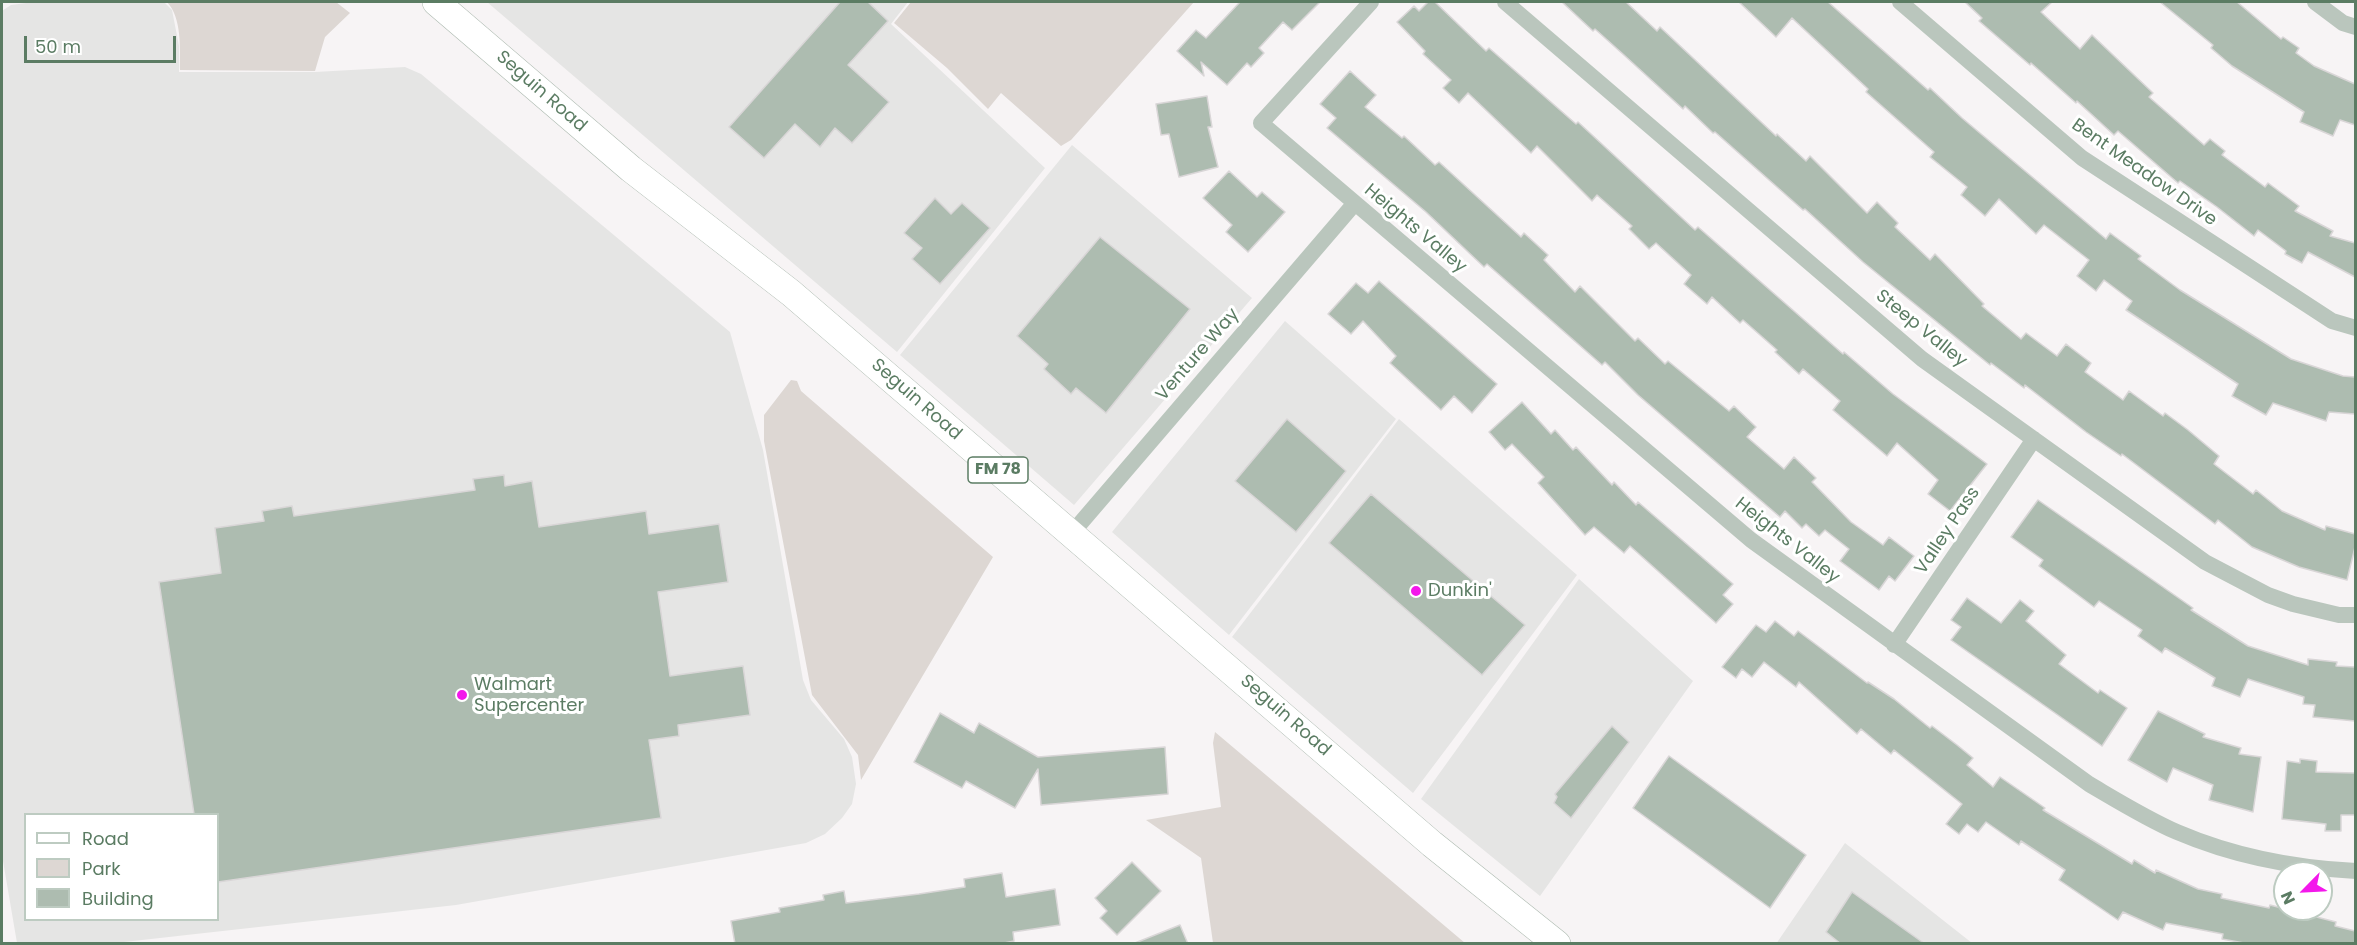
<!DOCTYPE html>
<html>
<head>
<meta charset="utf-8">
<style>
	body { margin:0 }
	#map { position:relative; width:2357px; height:945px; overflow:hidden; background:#f7f4f5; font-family:Poppins,sans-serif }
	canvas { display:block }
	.frame { position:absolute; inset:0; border:3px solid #5b7c63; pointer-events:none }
	.legend { position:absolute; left:24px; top:813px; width:195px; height:108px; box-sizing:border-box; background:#fff; border:2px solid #bdcbc1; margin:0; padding:8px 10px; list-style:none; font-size:18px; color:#5b7c63 }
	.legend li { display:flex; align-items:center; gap:12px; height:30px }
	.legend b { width:30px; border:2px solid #bdcbc1 }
	.north { position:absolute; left:2273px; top:861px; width:60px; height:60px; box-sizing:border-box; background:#fff; border:2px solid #bdcbc1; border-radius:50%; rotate:246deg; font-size:16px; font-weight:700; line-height:24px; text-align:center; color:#5b7c63 }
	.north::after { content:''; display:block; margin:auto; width:21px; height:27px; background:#f318eb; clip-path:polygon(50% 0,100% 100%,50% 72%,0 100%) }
	.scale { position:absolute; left:24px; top:36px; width:152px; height:27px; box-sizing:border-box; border:3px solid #5b7c63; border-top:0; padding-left:8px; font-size:18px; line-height:21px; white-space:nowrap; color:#5b7c63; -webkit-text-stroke:4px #fff; paint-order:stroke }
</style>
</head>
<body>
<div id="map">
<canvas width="2357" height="945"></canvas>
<div class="frame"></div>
<ul class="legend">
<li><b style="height:8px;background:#fff"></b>Road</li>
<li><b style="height:16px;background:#ddd7d3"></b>Park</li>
<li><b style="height:16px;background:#adbcb0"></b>Building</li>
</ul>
<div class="north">N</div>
<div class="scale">50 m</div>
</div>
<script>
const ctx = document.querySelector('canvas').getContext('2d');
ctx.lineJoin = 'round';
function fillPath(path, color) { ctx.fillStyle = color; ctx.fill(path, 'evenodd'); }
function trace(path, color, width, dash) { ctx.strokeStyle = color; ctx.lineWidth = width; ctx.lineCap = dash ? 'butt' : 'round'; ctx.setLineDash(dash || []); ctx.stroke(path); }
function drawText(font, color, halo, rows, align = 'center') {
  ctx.font = font + ' Poppins,sans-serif'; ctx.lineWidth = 6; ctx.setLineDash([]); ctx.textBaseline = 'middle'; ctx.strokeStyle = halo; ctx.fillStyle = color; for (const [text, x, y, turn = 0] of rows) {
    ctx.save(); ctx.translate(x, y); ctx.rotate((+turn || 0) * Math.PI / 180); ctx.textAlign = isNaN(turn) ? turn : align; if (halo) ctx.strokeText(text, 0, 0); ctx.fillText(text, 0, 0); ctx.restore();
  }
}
const built = new Path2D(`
	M 34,2 L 164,2 L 172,10 L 179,46 L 179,72 L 315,72 L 405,67 L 421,74 L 730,332 L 763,450 L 803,680 L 811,700 L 844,739 L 852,757 L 856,784 L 852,804 L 842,818 L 825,834 L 806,843 L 456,905 L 115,943 L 17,943 L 2,855 L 2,11 L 11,5 ZM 26,814 L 218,814 L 218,920 L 26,920 Z
	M 487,2 L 908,2 L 891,24 L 1045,168 L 897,352 Z
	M 1072,145 L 1252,298 L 1074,505 L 900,355 Z
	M 1285,321 L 1396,419 L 1229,635 L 1112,532 Z
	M 1399,419 L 1577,575 L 1413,793 L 1232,637 Z
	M 1579,579 L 1693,681 L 1540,896 L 1421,799 Z
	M 1845,843 L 1972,943 L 1776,944 Z`);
const green = new Path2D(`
	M 167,2 L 336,2 L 350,13 L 325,37 L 315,71 L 180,70 C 180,48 182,18 167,2 Z
	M 911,2 L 1194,2 L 1071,140 L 1061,146 L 1001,93 L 988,109 L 947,68 L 894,23 Z
	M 791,380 L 797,381 L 801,391 L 993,557 L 861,780 L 858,755 L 812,695 L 764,441 L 764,415 Z
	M 1215,732 L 1465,943 L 1213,943 L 1201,858 L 1146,820 L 1221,807 L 1213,743 Z`);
const building = new Path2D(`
	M 840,2 L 868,2 L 888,21 L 848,65 L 889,102 L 852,143 L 835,128 L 820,147 L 795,124 L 764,158 L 729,127 Z
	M 1240,2 L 1320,2 L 1292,30 L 1283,22 L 1259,48 L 1264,53 L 1251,67 L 1247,63 L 1227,85 L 1201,62 L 1204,76 L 1177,51 L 1196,30 L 1206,38 Z
	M 1428,2 L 1435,2 L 1486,51 L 1489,48 L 1576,124 L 1578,122 L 1695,230 L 1698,227 L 1843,354 L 1844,352 L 1893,394 L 1987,464 L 1950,511 L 1928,494 L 1938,480 L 1897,443 L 1887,456 L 1833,410 L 1840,401 L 1803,369 L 1799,374 L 1775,352 L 1777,350 L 1743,320 L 1740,323 L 1712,297 L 1707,304 L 1684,284 L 1691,275 L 1656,243 L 1649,249 L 1629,229 L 1632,226 L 1597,195 L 1592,201 L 1537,146 L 1531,153 L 1468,93 L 1459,103 L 1443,88 L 1451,80 L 1423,54 L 1425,51 L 1397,22 L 1414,6 L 1419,11 Z
	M 1562,2 L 1626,2 L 1657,31 L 1660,27 L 1776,136 L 1777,134 L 1806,161 L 1810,156 L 1867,213 L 1877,202 L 1898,223 L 1895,227 L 1930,260 L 1935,254 L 1984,304 L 1982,306 L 2021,339 L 2026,333 L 2057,356 L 2066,344 L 2091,363 L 2085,372 L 2123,400 L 2129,391 L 2163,416 L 2165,413 L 2188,430 L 2219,456 L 2214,464 L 2253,494 L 2256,490 L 2282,511 L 2325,530 L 2326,526 L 2355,534 L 2355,547 L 2347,580 L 2299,567 L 2252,547 L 2218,520 L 2215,524 L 2122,454 L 2121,456 L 2086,432 L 2025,385 L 2024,388 L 1991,363 L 1990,365 L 1863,262 L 1805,209 L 1803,210 L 1715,132 L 1713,133 L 1685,106 L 1683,109 L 1624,55 L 1595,29 L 1593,31 Z
	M 1739,2 L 1828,2 L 1928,90 L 1930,88 L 1962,118 L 2106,239 L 2110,233 L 2141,256 L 2138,259 L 2180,290 L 2291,359 L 2343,376 L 2355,377 L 2355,414 L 2329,412 L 2326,421 L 2273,403 L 2266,415 L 2232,396 L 2238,384 L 2126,310 L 2132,301 L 2104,280 L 2096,291 L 2077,276 L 2089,260 L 2044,225 L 2036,234 L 1999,199 L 1985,216 L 1961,195 L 1967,187 L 1930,157 L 1934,152 L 1866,92 L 1868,89 L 1792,18 L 1776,37 Z
	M 1965,2 L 2052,2 L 2041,12 L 2080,49 L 2092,35 L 2153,93 L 2149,97 L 2204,145 L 2210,139 L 2225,151 L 2222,155 L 2265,187 L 2268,183 L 2299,206 L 2295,211 L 2333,231 L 2330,236 L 2355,243 L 2355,277 L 2308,252 L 2302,263 L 2285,254 L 2286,251 L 2258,230 L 2254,236 L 2217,207 L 2180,181 L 2178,183 L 2118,131 L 2114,135 L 2077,101 L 2076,103 L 2031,63 L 2030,65 L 1979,21 L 1982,18 Z
	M 2160,2 L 2237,2 L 2281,39 L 2283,37 L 2299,48 L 2296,53 L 2314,66 L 2355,84 L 2355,125 L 2340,120 L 2333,136 L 2300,122 L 2304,112 L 2232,66 L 2211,48 L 2213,45 Z
	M 1350,71 L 1376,95 L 1365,107 L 1402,138 L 1404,136 L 1435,165 L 1439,162 L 1521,237 L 1524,233 L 1548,255 L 1544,260 L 1575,292 L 1580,286 L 1635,341 L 1638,338 L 1665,364 L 1668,361 L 1729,411 L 1734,406 L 1756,427 L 1747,437 L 1784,469 L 1794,457 L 1816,478 L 1812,482 L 1851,522 L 1883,545 L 1889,537 L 1914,556 L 1895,581 L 1889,576 L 1879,590 L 1840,561 L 1849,549 L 1825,530 L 1819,536 L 1806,524 L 1802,528 L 1785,511 L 1780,517 L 1638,395 L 1605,362 L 1602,365 L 1487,264 L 1484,267 L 1426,212 L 1327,128 L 1336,118 L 1320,104 Z
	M 1207,96 L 1212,127 L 1208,127 L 1218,167 L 1179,177 L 1169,134 L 1161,135 L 1156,104 Z
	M 1229,171 L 1257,197 L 1262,192 L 1285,212 L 1248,252 L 1226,232 L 1232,225 L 1203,198 Z
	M 935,198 L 951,214 L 962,203 L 990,228 L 940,284 L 912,259 L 922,248 L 904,233 Z
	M 1100,237 L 1190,309 L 1106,413 L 1076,388 L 1071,394 L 1044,369 L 1048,364 L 1017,336 Z
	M 1379,281 L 1497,384 L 1472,413 L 1454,396 L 1441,410 L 1390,363 L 1396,356 L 1363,321 L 1351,334 L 1328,314 L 1356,283 L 1368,293 Z
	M 1522,402 L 1551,434 L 1555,430 L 1573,450 L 1576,447 L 1612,485 L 1614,482 L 1636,505 L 1638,502 L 1733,584 L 1723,595 L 1733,604 L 1716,623 L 1630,546 L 1624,553 L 1594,527 L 1585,535 L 1538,483 L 1544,477 L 1512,444 L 1505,450 L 1489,432 Z
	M 1287,419 L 1346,471 L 1296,532 L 1235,481 Z
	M 504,475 L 505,486 L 532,481 L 539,527 L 646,511 L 649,534 L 719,524 L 728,582 L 658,592 L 670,676 L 743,666 L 750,715 L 678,725 L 679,736 L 649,740 L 661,818 L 218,882 L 218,814 L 194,814 L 159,582 L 221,573 L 215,528 L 264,521 L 262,511 L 292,506 L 294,516 L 475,490 L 473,479 Z
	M 1371,494 L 1525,625 L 1482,675 L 1329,543 Z
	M 2038,500 L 2193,608 L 2191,610 L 2248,646 L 2308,665 L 2308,659 L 2337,662 L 2336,666 L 2355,667 L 2355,721 L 2313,717 L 2315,705 L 2303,704 L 2304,697 L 2248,679 L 2240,697 L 2212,686 L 2215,678 L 2165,648 L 2162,653 L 2138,636 L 2142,630 L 2099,601 L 2094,607 L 2039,566 L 2043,560 L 2011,537 Z
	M 1967,598 L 2001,623 L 2020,600 L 2034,611 L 2026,621 L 2066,655 L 2059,664 L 2098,693 L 2100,690 L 2127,708 L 2102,746 L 1951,640 L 1961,627 L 1951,620 Z
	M 1775,621 L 1794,636 L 1798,631 L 1867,683 L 1868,682 L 1894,699 L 1930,728 L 1932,726 L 1957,745 L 1973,758 L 1967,765 L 1993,787 L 2000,777 L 2045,808 L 2043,810 L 2132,864 L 2134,860 L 2155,873 L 2156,870 L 2198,889 L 2222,894 L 2221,898 L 2269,908 L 2270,905 L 2336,922 L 2335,926 L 2355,931 L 2355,944 L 2244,943 L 2222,939 L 2223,934 L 2166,923 L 2163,930 L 2123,912 L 2118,920 L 2059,880 L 2065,870 L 2021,841 L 2019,845 L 1986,822 L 1978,832 L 1967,824 L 1959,834 L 1946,824 L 1962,804 L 1894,750 L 1891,754 L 1861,729 L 1857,734 L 1799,682 L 1796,687 L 1764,662 L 1752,677 L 1742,669 L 1736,678 L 1722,667 L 1756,625 L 1766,632 Z
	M 2158,711 L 2205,734 L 2203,737 L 2241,748 L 2239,754 L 2261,757 L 2253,812 L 2209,800 L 2213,785 L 2173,768 L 2167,782 L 2128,760 Z
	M 940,713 L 974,733 L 979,723 L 1038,757 L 1165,747 L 1168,794 L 1041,805 L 1038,769 L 1015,808 L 966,781 L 962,788 L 914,762 Z
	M 1612,726 L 1629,742 L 1571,818 L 1554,803 L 1557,797 L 1555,794 Z
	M 1669,756 L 1806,855 L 1770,908 L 1633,808 Z
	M 2300,759 L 2317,761 L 2316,772 L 2355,773 L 2355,815 L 2341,815 L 2341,831 L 2325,831 L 2326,824 L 2282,819 L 2287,761 L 2300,763 Z
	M 1132,862 L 1161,891 L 1117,935 L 1100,918 L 1107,911 L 1095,898 Z
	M 1002,873 L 1006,897 L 1055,889 L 1060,925 L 1013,932 L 1014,941 L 999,944 L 735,944 L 731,921 L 780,912 L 779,908 L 824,900 L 823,895 L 844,891 L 846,903 L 919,894 L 965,887 L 964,879 Z
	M 1852,892 L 1925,944 L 1841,944 L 1826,932 Z
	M 1180,925 L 1188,944 L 1136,944 L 1135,943 Z`);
const street = new Path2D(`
	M 1371,2 L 1261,123 L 1751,540 L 2089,784 C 2118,801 2147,819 2177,832 C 2233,856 2296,868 2356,871
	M 1505,2 L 1922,359 L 2205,562 L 2268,595 L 2293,604 L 2339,615 L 2356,615
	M 1900,2 L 2082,158 L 2332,321 L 2356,328
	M 2315,2 L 2343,23 L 2356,27
	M 1072,533 L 1355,203
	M 1894,645 L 2034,439`);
const primary = new Path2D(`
	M 436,2 L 631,169 L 791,293 L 1432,844 L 1557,944`);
const markers = [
	[1416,591,6,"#f318eb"],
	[462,695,6,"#f318eb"]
];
const shields = [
	[998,470,60]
];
const shieldNames = [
	["FM 78",998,470]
];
const streetNames = [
	["Seguin Road",541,92,41],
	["Bent Meadow Drive",2144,173,35],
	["Heights Valley",1415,229,40],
	["Steep Valley",1921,329,39],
	["Venture Way",1198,355,-49],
	["Seguin Road",916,400,41],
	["Valley Pass",1948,531,-56],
	["Heights Valley",1787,541,38],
	["Seguin Road",1285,716,41]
];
const poiNames = [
	["Dunkin'",1428,591],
	["Walmart",474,685],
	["Supercenter",474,706]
];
fillPath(built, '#e5e5e4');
fillPath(green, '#ddd7d3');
fillPath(building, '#adbcb0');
trace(building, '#d9d6d7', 1.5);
trace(primary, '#acb9af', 28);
trace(street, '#bac6bd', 16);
trace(primary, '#fff', 27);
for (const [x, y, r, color] of markers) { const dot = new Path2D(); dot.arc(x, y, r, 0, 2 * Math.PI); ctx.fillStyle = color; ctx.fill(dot); trace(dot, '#fff', 2); }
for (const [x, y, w] of shields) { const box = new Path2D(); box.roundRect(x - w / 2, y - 13, w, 26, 4.5); ctx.fillStyle = '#fff'; ctx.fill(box); trace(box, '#5b7c63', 1.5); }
drawText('bold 16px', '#5b7c63', null, shieldNames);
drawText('18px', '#5b7c63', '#fff', streetNames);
drawText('18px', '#5b7c63', '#fff', poiNames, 'left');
</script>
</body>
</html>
